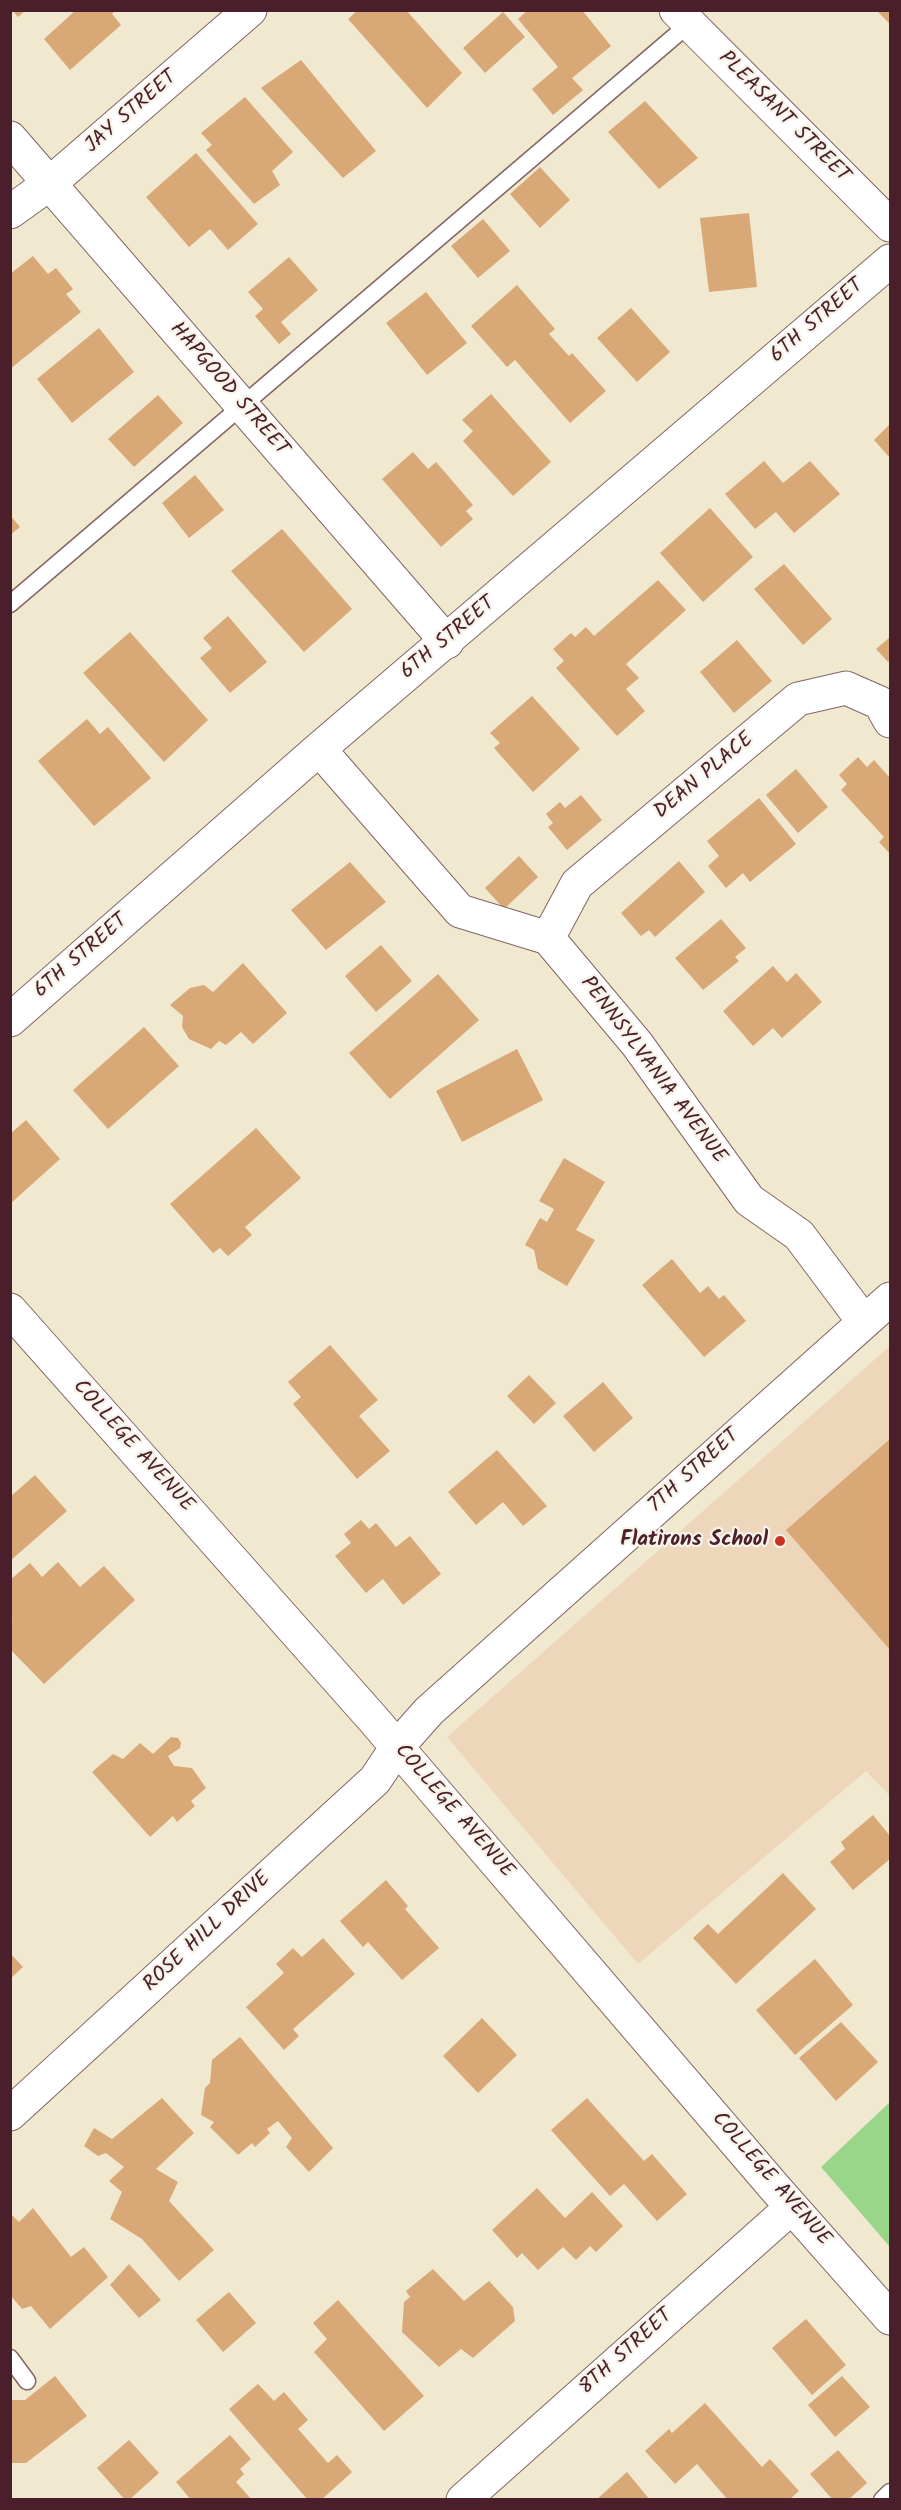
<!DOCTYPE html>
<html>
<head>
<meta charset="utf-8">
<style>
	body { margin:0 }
	#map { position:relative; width:901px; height:2510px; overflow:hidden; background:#f1e8d0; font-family:Kalam,sans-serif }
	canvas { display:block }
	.frame { position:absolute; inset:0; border:12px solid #4a1f2b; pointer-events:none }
</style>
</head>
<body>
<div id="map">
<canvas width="901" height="2510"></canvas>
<div class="frame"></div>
</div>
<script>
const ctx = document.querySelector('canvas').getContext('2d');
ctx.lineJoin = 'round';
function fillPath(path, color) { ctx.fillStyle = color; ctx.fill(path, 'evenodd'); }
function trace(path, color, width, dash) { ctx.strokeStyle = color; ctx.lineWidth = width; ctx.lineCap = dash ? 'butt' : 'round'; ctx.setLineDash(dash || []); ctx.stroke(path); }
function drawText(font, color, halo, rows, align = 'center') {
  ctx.font = font + ' Kalam,sans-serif'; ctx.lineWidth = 4.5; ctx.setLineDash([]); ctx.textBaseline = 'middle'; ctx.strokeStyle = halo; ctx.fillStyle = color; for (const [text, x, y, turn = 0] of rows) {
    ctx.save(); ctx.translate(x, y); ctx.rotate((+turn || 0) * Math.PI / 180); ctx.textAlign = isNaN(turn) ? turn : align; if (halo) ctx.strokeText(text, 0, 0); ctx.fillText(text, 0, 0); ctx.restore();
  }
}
const built = new Path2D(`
	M 890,1346 L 890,1796 L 866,1771 L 638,1964 L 447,1737 Z`);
const green = new Path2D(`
	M 890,2102 L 890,2247 L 821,2167 Z`);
const building = new Path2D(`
	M 12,10 L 26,10 L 18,17 Z
	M 76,10 L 116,10 L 112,14 L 121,25 L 70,70 L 44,39 Z
	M 358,10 L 406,10 L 462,73 L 427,108 L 348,19 Z
	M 528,10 L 582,10 L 611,46 L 572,78 L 583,90 L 553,115 L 532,89 L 558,67 L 518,19 Z
	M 876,10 L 890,10 L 890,24 Z
	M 503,12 L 525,37 L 485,73 L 463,48 Z
	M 301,60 L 376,151 L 343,178 L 261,88 Z
	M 245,97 L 293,152 L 272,171 L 280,185 L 254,204 L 206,150 L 212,145 L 201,133 Z
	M 645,101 L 698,158 L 659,189 L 608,132 Z
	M 196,153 L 258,224 L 228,250 L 210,229 L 189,247 L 146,197 Z
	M 540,167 L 570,200 L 540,228 L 510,194 Z
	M 749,213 L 757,287 L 709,292 L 700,218 Z
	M 483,219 L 510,251 L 478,278 L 451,246 Z
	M 33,256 L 48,274 L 56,268 L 73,289 L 66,294 L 81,312 L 10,369 L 10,274 Z
	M 289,257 L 318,290 L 281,322 L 291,334 L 279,344 L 255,316 L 263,309 L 248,292 Z
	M 517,285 L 555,329 L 549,334 L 569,356 L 572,353 L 606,391 L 570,423 L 515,360 L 507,367 L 471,326 Z
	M 426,292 L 467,343 L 427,375 L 386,323 Z
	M 631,308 L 670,352 L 637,382 L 597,338 Z
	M 99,328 L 134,372 L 72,423 L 37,379 Z
	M 491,394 L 551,462 L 513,496 L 463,441 L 473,431 L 462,420 Z
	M 158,395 L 183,423 L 134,467 L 108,439 Z
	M 890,424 L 890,458 L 874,440 Z
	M 413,452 L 428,469 L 436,462 L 473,505 L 466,511 L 473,519 L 441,547 L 382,479 Z
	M 764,461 L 783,483 L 810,461 L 840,494 L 794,533 L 776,512 L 755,529 L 725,494 Z
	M 195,475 L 224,510 L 189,538 L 162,503 Z
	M 710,508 L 753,557 L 703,602 L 660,553 Z
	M 10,515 L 20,527 L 10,535 Z
	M 282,529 L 352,609 L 304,652 L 231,571 Z
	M 784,564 L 832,619 L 803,645 L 754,589 Z
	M 658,580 L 686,610 L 626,664 L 639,678 L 626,689 L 645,711 L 617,736 L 556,668 L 564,661 L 553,649 L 571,633 L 575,637 L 586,627 L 594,636 Z
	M 228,616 L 267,662 L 230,693 L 200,658 L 212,648 L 203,638 Z
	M 130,632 L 208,720 L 164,762 L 83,673 Z
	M 890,637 L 890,660 L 888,662 L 876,649 Z
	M 737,640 L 772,681 L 734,713 L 700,672 Z
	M 532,696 L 580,749 L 533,792 L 494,748 L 500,743 L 490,733 Z
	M 87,719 L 100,734 L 108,727 L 151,778 L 94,826 L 38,761 Z
	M 858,757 L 867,767 L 874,760 L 890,778 L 890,854 L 879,842 L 884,837 L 841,790 L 847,784 L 839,775 Z
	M 796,769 L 828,807 L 798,833 L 766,795 Z
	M 581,795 L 602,820 L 567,850 L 548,827 L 553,823 L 546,814 L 560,802 L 565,808 Z
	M 759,798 L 796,844 L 750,882 L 743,873 L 726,888 L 708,866 L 719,856 L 707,841 Z
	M 519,856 L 538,877 L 504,909 L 485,888 Z
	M 679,861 L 705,892 L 655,937 L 649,930 L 641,936 L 621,913 Z
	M 350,862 L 386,902 L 326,950 L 291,910 Z
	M 721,919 L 746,948 L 735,957 L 739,961 L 703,990 L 675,958 Z
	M 381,945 L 412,981 L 376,1012 L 345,976 Z
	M 243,963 L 287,1013 L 253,1044 L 241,1032 L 226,1045 L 219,1041 L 211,1049 L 189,1039 L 182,1027 L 183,1016 L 170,1005 L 190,988 L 204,985 L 213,992 Z
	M 773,966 L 787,982 L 796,973 L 822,1002 L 782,1038 L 773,1028 L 753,1046 L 723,1011 Z
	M 438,974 L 479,1020 L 390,1099 L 349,1053 Z
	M 144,1027 L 179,1066 L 108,1129 L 73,1090 Z
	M 517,1049 L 543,1100 L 462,1142 L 436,1091 Z
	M 26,1120 L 60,1159 L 10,1204 L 10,1134 Z
	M 256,1128 L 301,1178 L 245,1227 L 252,1235 L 228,1256 L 220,1248 L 213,1253 L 170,1204 Z
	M 564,1158 L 605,1182 L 576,1230 L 595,1240 L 567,1286 L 538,1269 L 534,1250 L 525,1245 L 540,1218 L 547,1222 L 554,1209 L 539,1201 Z
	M 672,1259 L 700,1293 L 708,1286 L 719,1299 L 724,1295 L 746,1321 L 704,1357 L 642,1285 Z
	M 330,1345 L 378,1400 L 359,1416 L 390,1451 L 357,1479 L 293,1404 L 301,1397 L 288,1382 Z
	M 529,1375 L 556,1403 L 534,1424 L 507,1396 Z
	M 603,1382 L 633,1418 L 594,1452 L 563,1416 Z
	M 890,1439 L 890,1650 L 786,1530 Z
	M 497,1450 L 547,1506 L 523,1526 L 503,1502 L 476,1525 L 448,1492 Z
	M 35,1475 L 67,1511 L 10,1561 L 10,1497 Z
	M 361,1520 L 369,1529 L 376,1523 L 396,1547 L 410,1536 L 441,1574 L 403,1605 L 383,1579 L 366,1593 L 335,1556 L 351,1543 L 344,1534 Z
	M 58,1562 L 80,1587 L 104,1566 L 135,1600 L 44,1684 L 10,1649 L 10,1623 L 13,1621 L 10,1619 L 10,1580 L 30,1563 L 42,1577 Z
	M 171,1737 L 178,1738 L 181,1743 L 180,1748 L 168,1756 L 174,1766 L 192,1768 L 206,1788 L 191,1801 L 195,1806 L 177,1822 L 173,1816 L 150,1837 L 92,1772 L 113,1754 L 123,1759 L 140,1743 L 153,1754 Z
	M 873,1815 L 890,1836 L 890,1859 L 853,1890 L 830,1862 L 845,1849 L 841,1842 Z
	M 783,1873 L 816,1909 L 736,1984 L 693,1938 L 708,1924 L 718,1934 Z
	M 386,1880 L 408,1906 L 405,1909 L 439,1948 L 402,1980 L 368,1942 L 363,1947 L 340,1921 Z
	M 323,1938 L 355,1974 L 293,2029 L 299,2036 L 284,2050 L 246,2007 L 284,1973 L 276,1964 L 293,1948 L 302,1957 Z
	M 10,1953 L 23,1967 L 10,1979 Z
	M 815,1959 L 853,2005 L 795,2055 L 756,2010 Z
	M 482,2018 L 517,2055 L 478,2093 L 443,2056 Z
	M 841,2022 L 878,2062 L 836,2101 L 799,2058 Z
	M 240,2037 L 333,2148 L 309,2172 L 286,2147 L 292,2138 L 278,2121 L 267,2129 L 270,2133 L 255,2147 L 252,2143 L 238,2155 L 210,2127 L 214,2122 L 201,2115 L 205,2088 L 210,2083 L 212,2060 Z
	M 162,2098 L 194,2133 L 156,2169 L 178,2182 L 169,2201 L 214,2250 L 179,2281 L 142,2239 L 110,2219 L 122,2192 L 109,2181 L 124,2167 L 106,2153 L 98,2156 L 84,2146 L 94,2128 L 112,2139 Z
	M 587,2098 L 644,2161 L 652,2154 L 687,2194 L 657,2221 L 624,2184 L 610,2196 L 551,2130 Z
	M 537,2188 L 565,2218 L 592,2192 L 623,2226 L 596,2252 L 590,2246 L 576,2260 L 563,2247 L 538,2270 L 522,2253 L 517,2258 L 492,2230 Z
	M 33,2208 L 71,2257 L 84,2247 L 108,2277 L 50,2329 L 31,2306 L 22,2309 L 10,2295 L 10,2213 L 19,2222 Z
	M 129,2264 L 161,2300 L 139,2318 L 110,2285 Z
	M 433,2269 L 464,2301 L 489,2281 L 513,2307 L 515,2321 L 473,2358 L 461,2349 L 439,2367 L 402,2332 L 404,2302 L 410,2297 L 406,2291 Z
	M 229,2292 L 256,2323 L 223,2352 L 196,2320 Z
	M 338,2300 L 424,2396 L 384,2431 L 314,2352 L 327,2339 L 313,2323 Z
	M 806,2319 L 846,2365 L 812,2395 L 772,2348 Z
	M 55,2376 L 87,2416 L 26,2463 L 10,2463 L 10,2400 L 25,2400 Z
	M 842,2376 L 870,2407 L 835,2437 L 808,2405 Z
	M 258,2384 L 274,2401 L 284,2392 L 308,2420 L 298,2429 L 328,2463 L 337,2455 L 352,2472 L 321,2500 L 308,2500 L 229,2409 Z
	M 705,2403 L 762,2467 L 770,2459 L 799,2491 L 789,2500 L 728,2500 L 697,2464 L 675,2484 L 645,2451 L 669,2429 L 672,2433 Z
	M 230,2435 L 251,2459 L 240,2469 L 244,2474 L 236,2482 L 252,2500 L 191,2500 L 176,2482 Z
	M 129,2440 L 159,2473 L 129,2500 L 125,2500 L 97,2468 Z
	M 838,2450 L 867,2483 L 848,2500 L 833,2500 L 810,2474 Z
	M 627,2472 L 650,2500 L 596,2500 Z`);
const service = new Path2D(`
	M 10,604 L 689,24
	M 10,2358 L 27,2381
	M 882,2500 L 890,2492`);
const minor = new Path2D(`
	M 676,10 L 890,225
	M 10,138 L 447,642
	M 10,212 L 49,184 L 250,10
	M 319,749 L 460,911 L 548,938 L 637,1044 L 749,1200 L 799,1235 L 864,1322
	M 548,938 L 577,884 L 798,699 L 846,688 L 880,703 L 890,721
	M 10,1020 L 319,749 L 890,261
	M 10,1310 L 373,1719 L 775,2188 L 890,2318
	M 10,2114 L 375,1780 L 397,1747 L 429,1711 L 890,1299
	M 463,2500 L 792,2207`);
const markers = [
	[780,1541,6,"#c8321e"]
];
const streetNames = [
	["JAY STREET",132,113,-41],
	["PLEASANT STREET",783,118,45],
	["6TH STREET",818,322,-41],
	["HAPGOOD STREET",228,390,49],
	["6TH STREET",449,639,-40],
	["DEAN PLACE",705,777,-40],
	["6TH STREET",82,957,-41],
	["PENNSYLVANIA AVENUE",652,1071,53],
	["COLLEGE AVENUE",132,1447,48],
	["7TH STREET",695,1472,-42],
	["COLLEGE AVENUE",453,1812,49],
	["ROSE HILL DRIVE",208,1933,-43],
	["COLLEGE AVENUE",770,2180,49],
	["8TH STREET",627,2353,-42]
];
const poiNames = [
	["Flatirons School",768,1541]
];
fillPath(built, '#eed6bb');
fillPath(green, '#9ad68a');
fillPath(building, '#d8a877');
trace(service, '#846565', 19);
trace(minor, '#846565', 35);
trace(service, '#fff', 16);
trace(minor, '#fff', 33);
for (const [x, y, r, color] of markers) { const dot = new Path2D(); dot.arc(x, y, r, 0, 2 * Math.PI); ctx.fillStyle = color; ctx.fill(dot); trace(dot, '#f7f3e8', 2); }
drawText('21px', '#4a1f2b', '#f7f3e8', streetNames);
drawText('bold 21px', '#4a1f2b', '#f7f3e8', poiNames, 'right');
</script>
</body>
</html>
